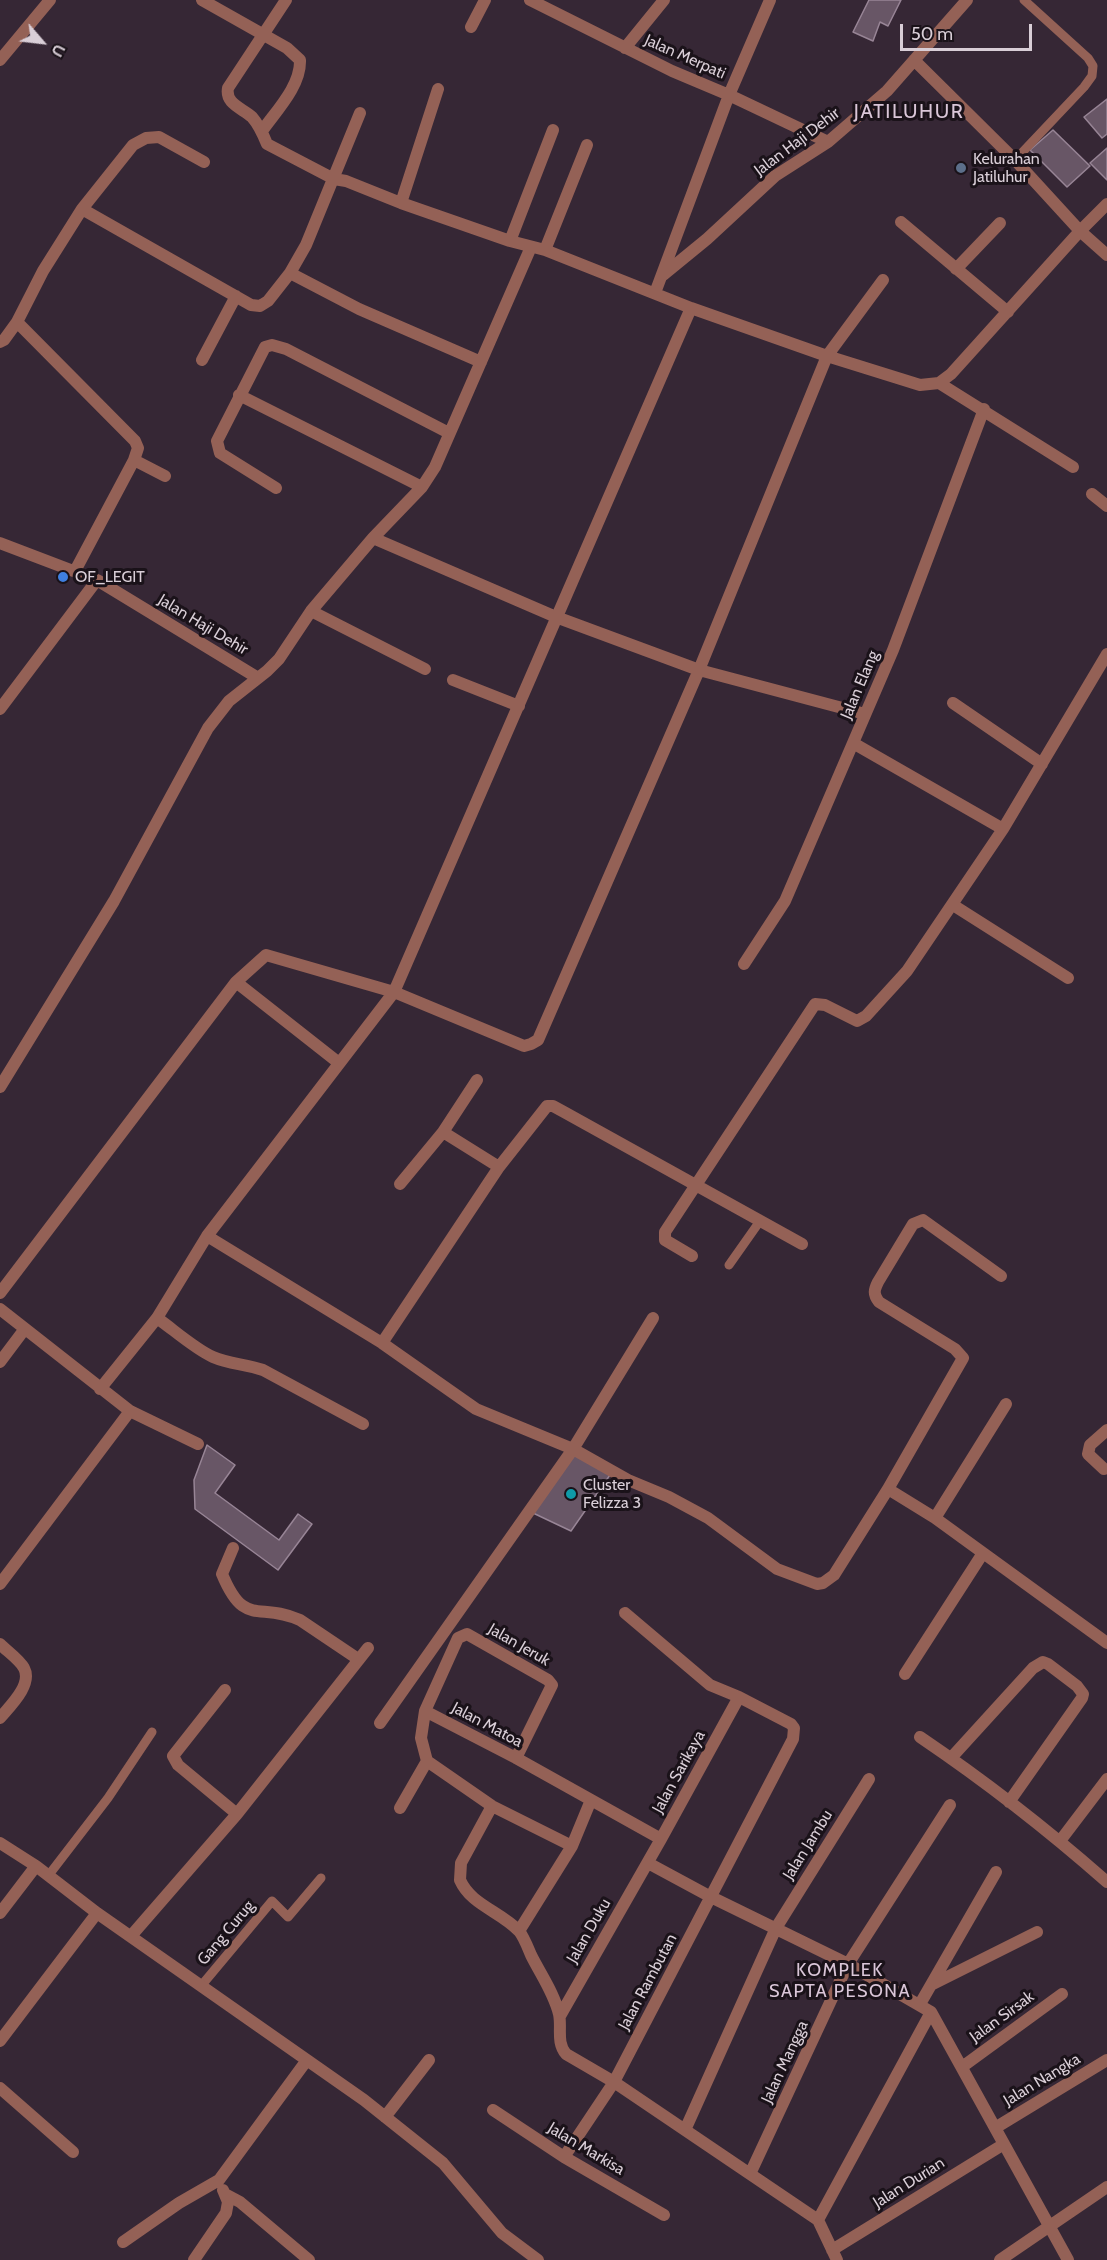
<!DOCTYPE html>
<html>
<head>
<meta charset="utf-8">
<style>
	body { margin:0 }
	#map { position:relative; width:1107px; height:2260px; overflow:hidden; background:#362735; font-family:Cabin,sans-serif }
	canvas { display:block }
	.north { position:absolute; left:12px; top:12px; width:60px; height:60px; -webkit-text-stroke:4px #1a1219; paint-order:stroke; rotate:118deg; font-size:16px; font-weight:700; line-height:24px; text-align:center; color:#d9ced7 }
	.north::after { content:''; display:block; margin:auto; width:21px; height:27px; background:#d9ced7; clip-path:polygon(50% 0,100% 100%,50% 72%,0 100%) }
	.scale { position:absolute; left:900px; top:24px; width:132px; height:27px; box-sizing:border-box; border:3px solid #d9ced7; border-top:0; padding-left:8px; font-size:18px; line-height:21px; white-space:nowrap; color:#d9ced7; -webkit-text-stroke:4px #1a1219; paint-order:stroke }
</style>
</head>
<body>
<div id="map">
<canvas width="1107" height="2260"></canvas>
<div class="north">U</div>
<div class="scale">50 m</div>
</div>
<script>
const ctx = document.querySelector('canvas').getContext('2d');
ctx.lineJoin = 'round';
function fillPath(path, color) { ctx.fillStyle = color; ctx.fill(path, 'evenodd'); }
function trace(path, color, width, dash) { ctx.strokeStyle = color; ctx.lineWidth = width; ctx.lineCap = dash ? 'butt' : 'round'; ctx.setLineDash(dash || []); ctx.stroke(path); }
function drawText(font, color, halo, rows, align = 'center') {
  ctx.font = font + ' Cabin,sans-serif'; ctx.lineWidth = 6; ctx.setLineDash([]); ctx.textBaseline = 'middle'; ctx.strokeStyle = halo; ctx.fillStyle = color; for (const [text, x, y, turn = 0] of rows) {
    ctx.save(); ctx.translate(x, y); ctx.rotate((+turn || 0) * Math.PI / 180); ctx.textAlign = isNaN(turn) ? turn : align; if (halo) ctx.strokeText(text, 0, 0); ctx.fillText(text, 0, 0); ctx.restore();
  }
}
const building = new Path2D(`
	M 869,0 L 901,0 L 888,26 L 880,22 L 873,41 L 853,32 Z
	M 1107,99 L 1107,134 L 1102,138 L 1084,117 Z
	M 1053,130 L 1090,166 L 1067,187 L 1030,150 Z
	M 1107,148 L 1107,180 L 1090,163 Z
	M 207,1445 L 235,1465 L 215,1493 L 279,1540 L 298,1514 L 312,1524 L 278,1570 L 195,1509 L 194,1480 Z
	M 574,1452 L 610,1475 L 571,1531 L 533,1513 Z`);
const lane = new Path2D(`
	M 1015,160 L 1084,87 L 1092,76 L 1093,66 L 1088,58 L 1024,0
	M 729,1265 L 760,1221
	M 48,1876 L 108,1798 L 152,1732
	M 201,1986 L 272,1901 L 288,1917 L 321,1878`);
const street = new Path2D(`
	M 202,0 L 287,48 L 300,60 C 301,86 276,111 262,131
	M 286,0 L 228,88 C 225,104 242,108 252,117 C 259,125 263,134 267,144 L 334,179 L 346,181 L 401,203 L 510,241 L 545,250 L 691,308 L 827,356 L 920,385 L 939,383 L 951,374 L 1080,231 L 1107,204
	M 530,0 L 672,71 L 729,95 L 828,142
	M 471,27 L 485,0
	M 625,48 L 664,0
	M 0,60 L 50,0
	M 914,60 L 1015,160 L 1080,231 L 1107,255
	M 401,203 L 438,89
	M 82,209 L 251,305 L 260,306 L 268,301 L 290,273 L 306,245 L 360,113
	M 901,222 L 1008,312
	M 510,241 L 553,130
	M 545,250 L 587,145
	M 956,269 L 1000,223
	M 290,273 L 359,309 L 481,362
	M 663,275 L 707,239 L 775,176 L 828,142 L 887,91 L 967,0
	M 655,293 L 729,95 L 770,0
	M 17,322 L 135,441 L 138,448 L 134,460 L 75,571
	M 0,342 L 4,340 L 17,322 L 43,271 L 82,209 L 133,145 L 146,138 L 159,137 L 204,162
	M 202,360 L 236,296
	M 939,383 L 1073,467
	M 239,395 L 422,487
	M 134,460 L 165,476
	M 276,488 L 220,453 L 217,441 L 265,347 L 272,345 L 286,349 L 449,433
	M 1092,494 L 1107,506
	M 373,538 L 556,617 L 699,670 L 865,714
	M 0,543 L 97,580 L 258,678
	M 311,611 L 425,669
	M 453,680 L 519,706
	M 953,703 L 1042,764
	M 0,709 L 97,580
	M 853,743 L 1003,829
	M 953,905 L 1068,978
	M 744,964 L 785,901 L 893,650 L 984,409
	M 236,982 L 339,1063
	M 0,1087 L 114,901 L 208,728 L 229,701 L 267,671 L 279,659 L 311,611 L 373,538 L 422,487 L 435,467 L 531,247
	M 443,1132 L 499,1167
	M 400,1184 L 443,1132 L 477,1080
	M 207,1236 L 382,1343 L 476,1409 L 573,1449 L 628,1480 L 669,1497 L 708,1518 L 777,1569 L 817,1584 L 823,1583 L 834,1575 L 888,1489 L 935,1518 L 1107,1643
	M 692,1256 L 665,1240 L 665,1232 L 815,1004 L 825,1005 L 857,1021 L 866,1016 L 907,971 L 1003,829 L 1107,654
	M 0,1293 L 236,982 L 266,955 L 394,992 L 524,1046 L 531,1044 L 538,1040 L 699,670 L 827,356 L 883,280
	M 0,1309 L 130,1411 L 198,1444
	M 157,1318 C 174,1330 195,1349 213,1357 C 229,1364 246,1364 263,1370 L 363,1424
	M 382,1343 L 499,1167 L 547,1106 L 553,1106 L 564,1112 L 802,1244
	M 0,1362 L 24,1330
	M 100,1389 L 157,1318 L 207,1236 L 394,992 L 691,308
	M 1104,1469 L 1088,1454 L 1090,1445 L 1107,1430
	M 888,1489 L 963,1358 L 955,1349 L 879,1302 C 873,1294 874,1290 878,1282 L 913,1224 L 923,1220 L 1001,1276
	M 935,1518 L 1006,1404
	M 233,1548 L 222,1574 C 245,1629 258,1601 300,1620 L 358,1659
	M 0,1584 L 130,1411
	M 0,1644 C 7,1651 20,1660 24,1668 C 33,1685 9,1707 0,1718
	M 905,1674 L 983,1553
	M 225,1690 L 173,1756 L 178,1765 L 237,1814
	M 425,1711 L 516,1758 L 661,1839
	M 380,1723 L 573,1449 L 653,1318
	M 920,1737 C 985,1781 1048,1830 1107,1882
	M 516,1758 L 552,1685 L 548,1680 L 467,1634 L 458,1638 L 425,1711 L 421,1738 L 427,1761 L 492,1806 L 572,1846
	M 951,1758 L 1033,1668 L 1043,1662 L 1048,1664 L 1077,1686 L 1083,1694 L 1082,1698 L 1009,1802
	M 492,1806 L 461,1863 L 460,1880 C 471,1905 500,1911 519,1931 C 524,1937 528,1948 531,1955 C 541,1975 554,1993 559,2014 C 562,2028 556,2042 566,2054 L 614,2082 L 818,2220 L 837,2260
	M 400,1808 L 427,1761
	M 1060,1841 L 1107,1779
	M 0,1843 L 36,1866 L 97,1913 L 364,2100 L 443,2163 L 502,2233 L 538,2260
	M 648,1863 L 711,1897 L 848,1964 L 931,2012 L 1068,2260
	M 0,1913 L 36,1866
	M 519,1931 L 572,1846 L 591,1800
	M 131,1936 L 237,1814 L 368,1648
	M 933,1984 L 1037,1932
	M 920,2004 L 996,1872
	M 560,2016 L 661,1839 L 739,1697
	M 0,2041 L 97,1913
	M 962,2067 L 1062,1994
	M 0,2088 L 73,2152
	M 493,2110 L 564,2157 L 664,2215
	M 385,2117 L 429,2060
	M 995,2128 L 1107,2060
	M 685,2130 L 776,1928 L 869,1779
	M 564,2157 L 614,2082 L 793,1739 L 794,1728 L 791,1724 L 739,1697 L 710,1685 L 625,1613
	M 750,2174 L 848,1964 L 950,1805
	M 225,2194 L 240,2202 L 309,2260
	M 818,2220 L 931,2012
	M 123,2242 L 179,2203 L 219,2180 L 307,2060
	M 832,2250 L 1004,2144
	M 194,2260 L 226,2213 L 228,2202 L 223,2190
	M 1000,2260 L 1107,2187`);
const markers = [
	[961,168,6,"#5c6f8a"],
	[63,577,6,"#3f7fe0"],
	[571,1494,6,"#0f9aa8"]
];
const streetNames = [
	["Jalan Merpati",685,57,24],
	["Jalan Haji Dehir",797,142,-37],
	["Jalan Haji Dehir",203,625,31],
	["Jalan Elang",860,685,-67],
	["Jalan Jeruk",519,1645,30],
	["Jalan Matoa",487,1725,28],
	["Jalan Sarikaya",679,1772,-61],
	["Jalan Jambu",808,1845,-58],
	["Jalan Duku",589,1931,-60],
	["Gang Curug",226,1933,-50],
	["Jalan Rambutan",648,1982,-62],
	["Jalan Sirsak",1002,2017,-36],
	["Jalan Mangga",785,2062,-65],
	["Jalan Nangka",1042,2080,-31],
	["Jalan Markisa",586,2149,31],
	["Jalan Durian",909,2183,-32]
];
const poiNames = [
	["Kelurahan",973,159],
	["Jatiluhur",973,177],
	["OF_LEGIT",75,577],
	["Cluster",583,1485],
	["Felizza 3",583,1503]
];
const neighbourhoodNames = [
	["KOMPLEK",840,1971],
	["SAPTA PESONA",840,1992]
];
const quarterNames = [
	["JATILUHUR",909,112]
];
fillPath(building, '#685666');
trace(building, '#988596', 1.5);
trace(lane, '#946156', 9);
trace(street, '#946156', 12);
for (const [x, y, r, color] of markers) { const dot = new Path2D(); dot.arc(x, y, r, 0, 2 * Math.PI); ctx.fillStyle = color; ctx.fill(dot); trace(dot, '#1a1219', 2); }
drawText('16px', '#d9ced7', '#1a1219', streetNames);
drawText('16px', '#d9ced7', '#1a1219', poiNames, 'left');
ctx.letterSpacing = '1.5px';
drawText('18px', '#dac6d8', '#1a1219', neighbourhoodNames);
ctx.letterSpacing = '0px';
ctx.letterSpacing = '1.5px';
drawText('20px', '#dac6d8', '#1a1219', quarterNames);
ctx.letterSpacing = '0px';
</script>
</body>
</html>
